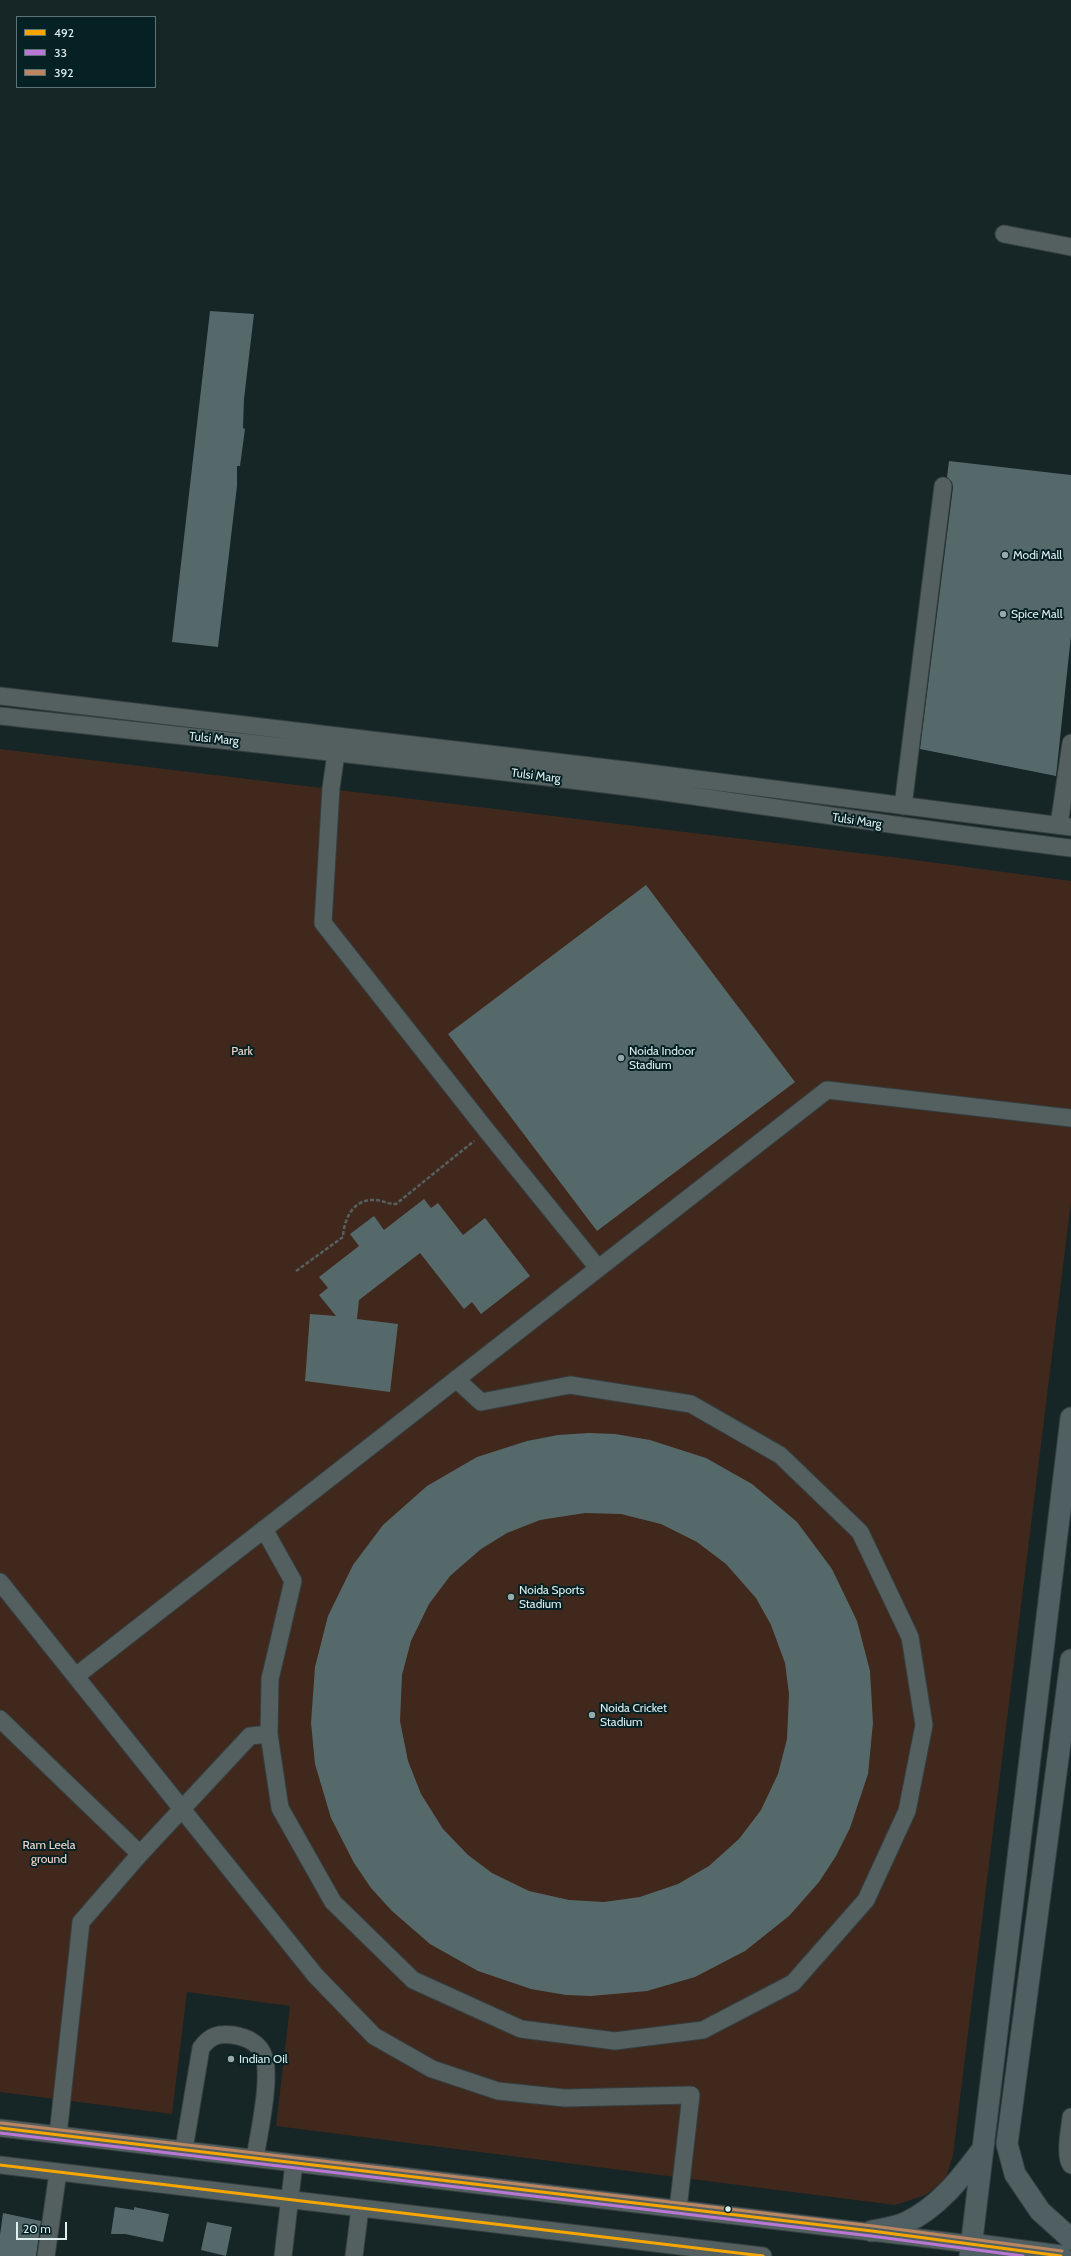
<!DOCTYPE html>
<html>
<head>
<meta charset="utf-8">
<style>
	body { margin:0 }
	#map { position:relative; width:1071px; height:2256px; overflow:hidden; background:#162526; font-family:Cabin,sans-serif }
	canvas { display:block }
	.legend { position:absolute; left:16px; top:16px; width:140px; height:72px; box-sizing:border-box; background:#062123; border:1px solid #5d7375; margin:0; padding:5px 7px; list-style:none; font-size:12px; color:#dfeeef }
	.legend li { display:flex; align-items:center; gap:8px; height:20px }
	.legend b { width:20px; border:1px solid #5d7375 }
	.scale { position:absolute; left:16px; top:2222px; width:51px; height:18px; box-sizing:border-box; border:2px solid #dfeeef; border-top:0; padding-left:5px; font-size:12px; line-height:14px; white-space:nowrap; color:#dfeeef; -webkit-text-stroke:3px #062123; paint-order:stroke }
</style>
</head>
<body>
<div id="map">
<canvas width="1071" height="2256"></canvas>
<ul class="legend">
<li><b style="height:5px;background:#f7a600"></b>492</li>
<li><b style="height:5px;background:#ba77d6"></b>33</li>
<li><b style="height:5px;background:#bb8660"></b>392</li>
</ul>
<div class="scale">20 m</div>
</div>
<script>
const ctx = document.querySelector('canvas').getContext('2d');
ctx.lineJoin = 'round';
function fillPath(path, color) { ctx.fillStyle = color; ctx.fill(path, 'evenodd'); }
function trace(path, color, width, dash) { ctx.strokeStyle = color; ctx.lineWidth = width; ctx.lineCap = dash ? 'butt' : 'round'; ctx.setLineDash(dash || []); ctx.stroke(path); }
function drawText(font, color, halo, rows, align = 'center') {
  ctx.font = font + ' Cabin,sans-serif'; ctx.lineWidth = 4; ctx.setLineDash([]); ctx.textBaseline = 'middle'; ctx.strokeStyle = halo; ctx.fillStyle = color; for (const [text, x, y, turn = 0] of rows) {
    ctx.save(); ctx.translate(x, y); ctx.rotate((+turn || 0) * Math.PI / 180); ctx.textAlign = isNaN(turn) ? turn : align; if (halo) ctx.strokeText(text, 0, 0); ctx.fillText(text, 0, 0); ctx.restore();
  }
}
const green = new Path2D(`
	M 0,749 L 900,858 L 1071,881 L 1071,1202 L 953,2155 L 946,2178 L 926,2195 L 895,2205 L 276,2126 L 290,2006 L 187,1992 L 172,2114 L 0,2092 Z`);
const building = new Path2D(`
	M 210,311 L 254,314 L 244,399 L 243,428 L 245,429 L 240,466 L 237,466 L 237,486 L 218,647 L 172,642 Z
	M 949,461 L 1071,475 L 1071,636 L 1056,776 L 920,749 L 953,487 L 952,482 L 947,477 Z
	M 646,885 L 795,1082 L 597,1231 L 448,1034 Z
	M 424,1199 L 431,1208 L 438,1203 L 463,1235 L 485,1218 L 530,1276 L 481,1314 L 472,1302 L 464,1309 L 420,1253 L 359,1300 L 357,1319 L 398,1324 L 390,1392 L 305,1381 L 310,1314 L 336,1316 L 319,1295 L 328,1288 L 319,1277 L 359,1246 L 350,1234 L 374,1216 L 384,1230 Z
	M 589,1433 L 615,1434 L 650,1440 L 706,1458 L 752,1484 L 797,1522 L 832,1569 L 857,1621 L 870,1671 L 873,1723 L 868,1774 L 850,1828 L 836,1856 L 819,1882 L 789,1916 L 745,1951 L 695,1977 L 647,1991 L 591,1996 L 566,1995 L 531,1989 L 478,1971 L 430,1944 L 392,1911 L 371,1888 L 354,1863 L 331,1818 L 315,1764 L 311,1723 L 315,1667 L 328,1616 L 353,1565 L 383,1525 L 427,1486 L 477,1457 L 527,1441 L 558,1435 ZM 585,1513 L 621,1514 L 661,1524 L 697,1542 L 726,1564 L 756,1598 L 771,1625 L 785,1663 L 789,1694 L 787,1739 L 778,1774 L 761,1810 L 739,1839 L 709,1866 L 678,1884 L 640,1897 L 604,1902 L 569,1900 L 529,1891 L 492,1873 L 468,1855 L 443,1829 L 421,1794 L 408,1761 L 400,1721 L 402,1675 L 411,1641 L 429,1604 L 450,1576 L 481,1549 L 507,1533 L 540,1520 Z
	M 115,2207 L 134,2210 L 134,2207 L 169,2214 L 163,2242 L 125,2234 L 111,2234 Z
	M 3,2213 L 41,2221 L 36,2256 L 0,2256 L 0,2235 Z
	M 207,2222 L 232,2227 L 226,2256 L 201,2250 Z`);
const path = new Path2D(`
	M 296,1271 L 343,1237 C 344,1219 353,1199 374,1200 C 382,1200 387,1204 396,1204 L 474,1141`);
const minor = new Path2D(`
	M 1004,234 L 1071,247
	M 0,696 L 641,772 L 1071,827
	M 0,716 C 212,739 424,761 636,788 C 781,808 926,831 1071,848
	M 338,740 L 331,788 L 323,923 L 487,1131 L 598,1268
	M 903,806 L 943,486
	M 1059,825 L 1071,743
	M 264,1529 L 293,1581 L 270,1679 L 269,1734 L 280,1808 L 333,1902 L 413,1980 L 521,2029 L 615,2041 L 703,2030 L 793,1983 L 866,1900 L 907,1811 L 924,1725 L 910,1637 L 860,1532 L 780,1455 L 691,1404 L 570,1385 L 481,1402 L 456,1379
	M 0,1582 L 315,1975 L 374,2036 L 432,2069 L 498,2091 L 565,2098 L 691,2095 L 678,2209
	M 76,1676 L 827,1090 L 1071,1118
	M 0,1719 L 140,1854
	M 1071,2117 C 1070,2128 1064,2156 1071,2165
	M 0,2128 L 971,2244
	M 58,2135 L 81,1922 L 140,1854 L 250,1736 L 269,1734
	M 184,2149 L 201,2048 C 210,2036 218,2033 233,2035 C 246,2037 260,2043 264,2057 C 271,2079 259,2133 255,2158
	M 0,2165 L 763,2256
	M 46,2256 L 58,2172
	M 283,2256 L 294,2163
	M 354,2256 L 360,2208`);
const major = new Path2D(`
	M 1071,1660 L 1007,2144 L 1015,2174 L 1040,2211 L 1071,2239
	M 872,2231 C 883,2229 895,2227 905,2223 C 938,2208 961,2178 982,2150
	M 971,2244 L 1061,2256
	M 970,2256 L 1071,1418`);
const bus1 = new Path2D(`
	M 0,2128 L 872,2231 L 1061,2256
	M 0,2165 L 763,2256`);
const bus2 = new Path2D(`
	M 0,2133 L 871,2236 L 1023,2256`);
const bus3 = new Path2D(`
	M 1,2123 L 873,2226 L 1062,2251`);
const markers = [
	[1005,555,4,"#99a8a9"],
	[1003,614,4,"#99a8a9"],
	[621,1058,4,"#99a8a9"],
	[511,1597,4,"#99a8a9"],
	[592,1715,4,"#99a8a9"],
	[231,2059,4,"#99a8a9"],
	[728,2209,3.5,"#dfeeef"]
];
const poiNames = [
	["Modi Mall",1013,555],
	["Spice Mall",1011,614],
	["Noida Indoor",629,1051],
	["Stadium",629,1065],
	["Noida Sports",519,1590],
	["Stadium",519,1604],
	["Noida Cricket",600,1708],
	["Stadium",600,1722],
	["Indian Oil",239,2059]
];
const streetNames = [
	["Tulsi Marg",214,739,6],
	["Tulsi Marg",536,776,7],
	["Tulsi Marg",857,821,8]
];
const parkNames = [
	["Park",242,1051],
	["Ram Leela",49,1845],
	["ground",49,1859]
];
fillPath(green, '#40281c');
fillPath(building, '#56696a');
trace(minor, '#343f40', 19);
trace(major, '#343f40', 23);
trace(path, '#566061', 2.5, [4, 2]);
trace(minor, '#545f60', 17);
trace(major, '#506062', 21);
trace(bus1, '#f7a600', 3);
trace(bus2, '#ba77d6', 3);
trace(bus3, '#bb8660', 3);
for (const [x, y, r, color] of markers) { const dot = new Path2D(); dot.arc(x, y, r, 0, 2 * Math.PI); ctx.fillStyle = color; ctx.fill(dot); trace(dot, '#062123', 1.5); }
drawText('12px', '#dfeeef', '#062123', poiNames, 'left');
drawText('12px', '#dfeeef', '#062123', streetNames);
drawText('12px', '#f6d8cd', '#062123', parkNames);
</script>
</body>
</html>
